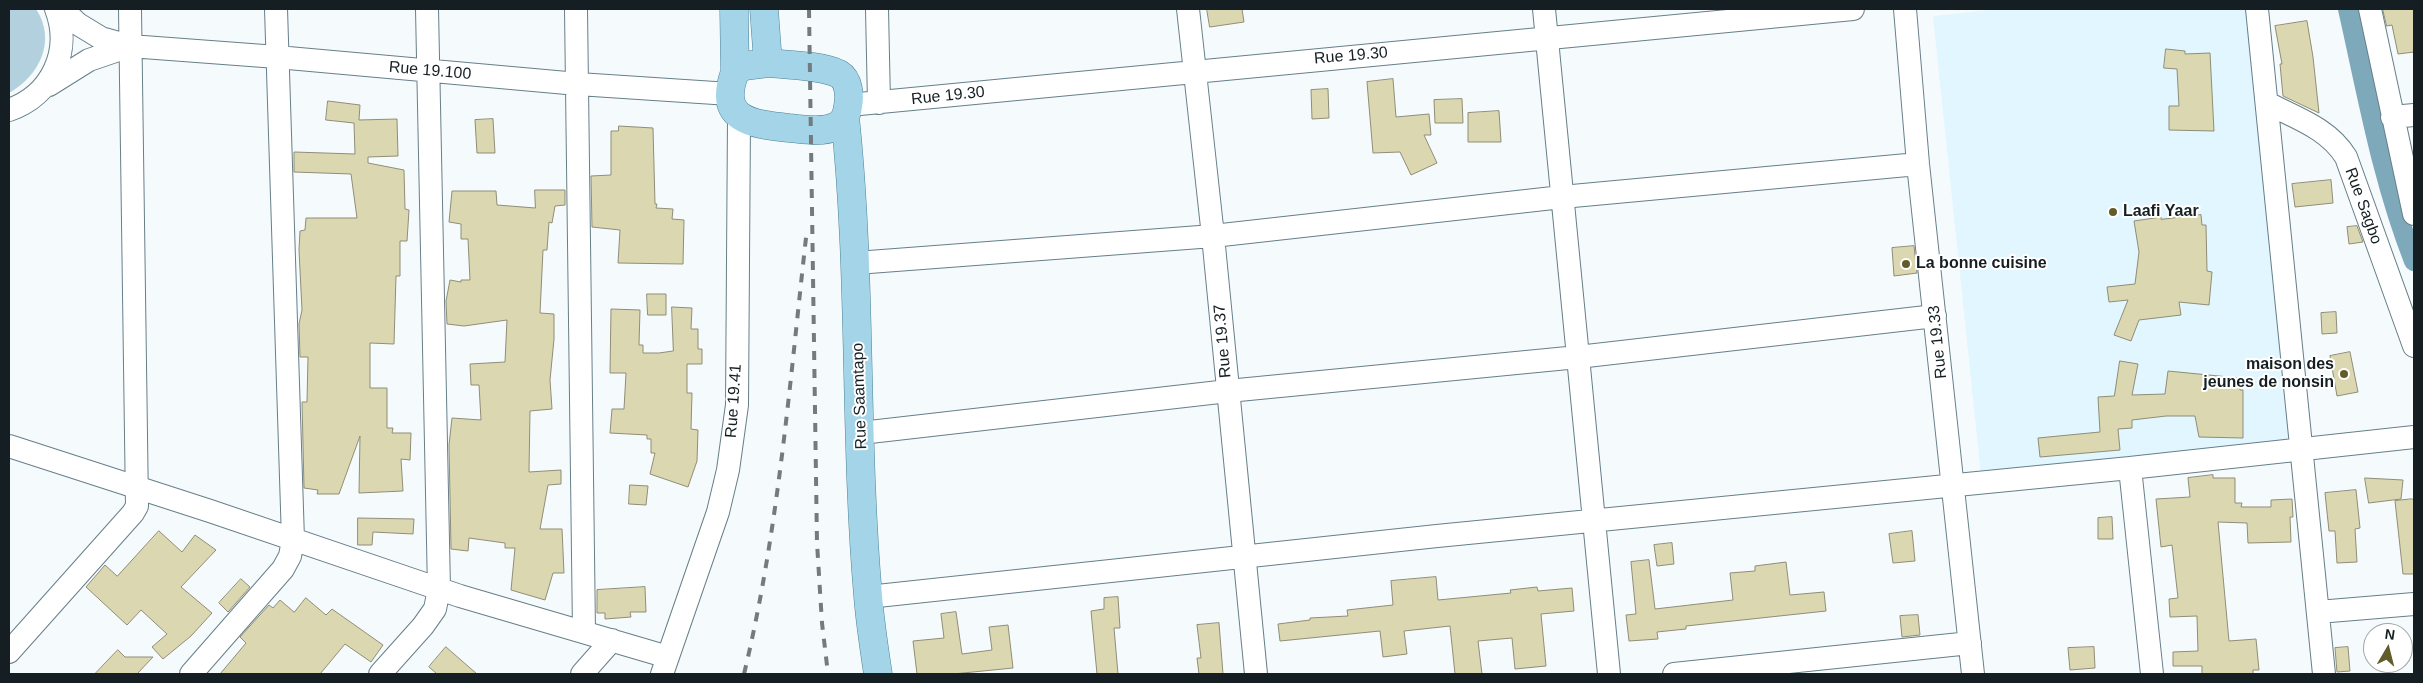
<!DOCTYPE html>
<html>
<head>
<meta charset="utf-8">
<style>
	body { margin:0 }
	#map { position:relative; width:2423px; height:683px; overflow:hidden; background:#f5fafc; font-family:Arial,sans-serif }
	canvas { display:block }
	.frame { position:absolute; inset:0; border:10px solid #151f23; pointer-events:none }
	.north { position:absolute; left:2363px; top:623px; width:50px; height:50px; box-sizing:border-box; background:#fff; border:1px solid #a1a5a7; border-radius:50%; rotate:8deg; font-size:14px; font-weight:700; line-height:20px; text-align:center; color:#151f23 }
	.north::after { content:''; display:block; margin:auto; width:18px; height:22px; background:#615c29; clip-path:polygon(50% 0,100% 100%,50% 72%,0 100%) }
</style>
</head>
<body>
<div id="map">
<canvas width="2423" height="683"></canvas>
<div class="frame"></div>
<div class="north">N</div>
</div>
<script>
const ctx = document.querySelector('canvas').getContext('2d');
ctx.lineJoin = 'round';
function fillPath(path, color) { ctx.fillStyle = color; ctx.fill(path, 'evenodd'); }
function trace(path, color, width, dash) { ctx.strokeStyle = color; ctx.lineWidth = width; ctx.lineCap = dash ? 'butt' : 'round'; ctx.setLineDash(dash || []); ctx.stroke(path); }
function drawText(font, color, halo, rows, align = 'center') {
  ctx.font = font + ' Arial,sans-serif'; ctx.lineWidth = 4; ctx.setLineDash([]); ctx.textBaseline = 'middle'; ctx.strokeStyle = halo; ctx.fillStyle = color; for (const [text, x, y, turn = 0] of rows) {
    ctx.save(); ctx.translate(x, y); ctx.rotate((+turn || 0) * Math.PI / 180); ctx.textAlign = isNaN(turn) ? turn : align; if (halo) ctx.strokeText(text, 0, 0); ctx.fillText(text, 0, 0); ctx.restore();
  }
}
const built = new Path2D(`
	M 1999,9 L 2252,9 L 2298,443 L 1981,475 L 1933,16 Z`);
const green = new Path2D(`
	M 9,9 L 36,9 C 57,41 39,76 9,93 Z`);
const canal = new Path2D(`
	M 2348,9 C 2367,93 2382,180 2414,261`);
const building = new Path2D(`
	M 1207,9 L 1242,9 L 1244,22 L 1210,27 Z
	M 2383,9 L 2414,9 L 2414,52 L 2398,54 L 2392,25 L 2387,26 Z
	M 2307,21 L 2313,57 L 2319,113 L 2283,96 L 2280,64 L 2282,64 L 2275,26 Z
	M 2166,49 L 2185,51 L 2185,54 L 2210,53 L 2214,131 L 2169,130 L 2169,106 L 2179,106 L 2177,69 L 2164,68 Z
	M 1393,79 L 1396,117 L 1429,114 L 1431,135 L 1424,135 L 1437,163 L 1411,175 L 1400,152 L 1373,153 L 1367,82 Z
	M 1328,89 L 1329,118 L 1312,119 L 1311,90 Z
	M 1462,99 L 1463,123 L 1435,123 L 1434,100 Z
	M 328,101 L 360,105 L 359,120 L 397,119 L 398,156 L 368,157 L 368,163 L 404,170 L 405,209 L 409,210 L 407,241 L 400,241 L 400,276 L 396,276 L 394,344 L 370,343 L 370,388 L 387,388 L 387,428 L 393,428 L 392,433 L 411,433 L 410,460 L 401,459 L 403,491 L 359,493 L 360,436 L 339,494 L 317,494 L 318,490 L 304,488 L 302,402 L 307,402 L 308,357 L 300,357 L 299,324 L 302,310 L 299,250 L 300,231 L 305,230 L 306,218 L 357,218 L 351,174 L 294,172 L 294,152 L 355,154 L 354,123 L 326,120 Z
	M 1499,111 L 1501,142 L 1468,142 L 1468,113 Z
	M 493,119 L 495,153 L 477,153 L 475,120 Z
	M 619,126 L 653,128 L 655,204 L 657,204 L 656,208 L 673,209 L 672,219 L 684,220 L 683,264 L 618,263 L 620,230 L 592,227 L 591,176 L 611,175 L 611,131 L 618,131 Z
	M 2331,180 L 2333,203 L 2295,207 L 2292,184 Z
	M 535,190 L 565,190 L 565,205 L 555,206 L 552,223 L 549,222 L 547,250 L 543,250 L 540,313 L 554,314 L 554,339 L 550,380 L 552,409 L 530,411 L 529,472 L 561,470 L 561,484 L 548,485 L 540,529 L 562,529 L 564,573 L 553,573 L 545,600 L 511,590 L 515,548 L 505,548 L 505,543 L 469,538 L 468,551 L 451,549 L 449,445 L 452,418 L 481,420 L 479,385 L 471,385 L 470,364 L 505,362 L 507,320 L 464,326 L 447,324 L 446,301 L 450,280 L 461,282 L 461,280 L 470,280 L 468,239 L 461,239 L 461,224 L 449,222 L 452,191 L 496,191 L 497,205 L 535,208 Z
	M 2201,215 L 2202,225 L 2206,225 L 2207,271 L 2212,272 L 2209,305 L 2179,302 L 2181,315 L 2139,320 L 2131,341 L 2114,335 L 2128,300 L 2109,302 L 2107,287 L 2135,284 L 2139,252 L 2134,221 L 2161,217 L 2161,219 Z
	M 2357,226 L 2363,242 L 2349,244 L 2347,227 Z
	M 1914,246 L 1917,273 L 1894,276 L 1892,248 Z
	M 647,294 L 666,294 L 666,315 L 648,315 Z
	M 672,307 L 692,308 L 691,329 L 698,329 L 698,349 L 702,349 L 702,364 L 687,364 L 687,393 L 692,393 L 691,429 L 698,430 L 697,461 L 688,487 L 650,474 L 655,453 L 651,453 L 651,439 L 647,439 L 647,435 L 610,433 L 612,409 L 624,409 L 626,373 L 610,373 L 611,309 L 640,310 L 639,345 L 643,345 L 643,353 L 659,353 L 673,351 Z
	M 2336,312 L 2337,333 L 2322,334 L 2321,313 Z
	M 2350,352 L 2358,392 L 2337,396 L 2330,356 Z
	M 2120,361 L 2138,364 L 2132,395 L 2165,394 L 2168,371 L 2239,378 L 2240,390 L 2243,390 L 2243,438 L 2199,437 L 2195,416 L 2166,416 L 2132,420 L 2132,428 L 2118,429 L 2120,450 L 2040,457 L 2038,438 L 2100,432 L 2098,397 L 2114,396 Z
	M 2213,475 L 2213,478 L 2235,478 L 2235,503 L 2242,503 L 2241,507 L 2271,507 L 2271,500 L 2292,499 L 2293,517 L 2290,517 L 2291,542 L 2248,543 L 2247,523 L 2218,522 L 2229,641 L 2256,639 L 2259,670 L 2253,670 L 2253,674 L 2202,674 L 2202,666 L 2173,666 L 2173,652 L 2198,651 L 2197,616 L 2170,617 L 2169,599 L 2178,598 L 2172,545 L 2161,547 L 2156,499 L 2190,497 L 2188,478 Z
	M 2365,478 L 2403,480 L 2401,499 L 2369,503 Z
	M 630,485 L 648,486 L 646,505 L 629,504 Z
	M 2356,490 L 2360,528 L 2355,529 L 2357,562 L 2337,563 L 2335,531 L 2329,531 L 2325,493 Z
	M 2412,499 L 2414,500 L 2414,574 L 2403,574 L 2395,501 Z
	M 2112,517 L 2113,539 L 2098,539 L 2098,518 Z
	M 358,518 L 414,519 L 413,534 L 373,532 L 372,545 L 358,545 Z
	M 159,531 L 182,552 L 195,535 L 216,550 L 181,587 L 212,613 L 191,636 L 163,659 L 152,647 L 167,634 L 141,610 L 127,625 L 86,587 L 105,565 L 117,576 Z
	M 1912,531 L 1915,561 L 1893,563 L 1889,534 Z
	M 1672,543 L 1674,564 L 1657,566 L 1654,545 Z
	M 1649,560 L 1655,609 L 1733,600 L 1730,573 L 1755,571 L 1755,566 L 1786,562 L 1790,595 L 1824,592 L 1826,611 L 1686,626 L 1686,629 L 1657,632 L 1658,639 L 1629,641 L 1626,615 L 1636,614 L 1631,562 Z
	M 1436,577 L 1438,600 L 1511,593 L 1510,590 L 1537,587 L 1538,591 L 1572,588 L 1574,611 L 1541,614 L 1546,666 L 1515,669 L 1512,638 L 1478,641 L 1482,674 L 1455,674 L 1450,626 L 1404,631 L 1407,654 L 1383,657 L 1380,631 L 1280,641 L 1278,624 L 1310,620 L 1310,618 L 1348,616 L 1347,610 L 1393,605 L 1391,581 Z
	M 241,579 L 250,587 L 228,612 L 219,603 Z
	M 645,587 L 646,612 L 630,612 L 631,617 L 605,619 L 605,613 L 597,613 L 597,590 Z
	M 1118,597 L 1120,628 L 1114,628 L 1118,674 L 1097,674 L 1091,611 L 1104,609 L 1104,598 Z
	M 306,598 L 326,615 L 332,609 L 383,645 L 371,662 L 345,644 L 320,674 L 220,674 L 246,643 L 240,637 L 269,605 L 273,608 L 280,600 L 294,612 Z
	M 956,612 L 962,654 L 992,650 L 989,627 L 1008,625 L 1013,668 L 953,674 L 917,674 L 913,641 L 944,638 L 941,614 Z
	M 1918,615 L 1920,635 L 1902,637 L 1900,616 Z
	M 1219,623 L 1223,674 L 1199,674 L 1197,658 L 1201,658 L 1197,625 Z
	M 446,647 L 477,674 L 437,674 L 429,667 Z
	M 2094,647 L 2095,668 L 2070,670 L 2068,648 Z
	M 2348,647 L 2350,671 L 2337,672 L 2335,648 Z
	M 118,650 L 125,657 L 153,657 L 137,674 L 95,674 Z`);
const minor = new Path2D(`
	M 62,9 L 78,24 L 101,38 L 130,46 L 277,57 L 578,84 L 730,94
	M 576,9 L 584,631
	M 877,9 L 879,103
	M 1188,9 L 1213,236 L 1256,674
	M 1544,9 L 1609,674
	M 1905,9 L 1918,164 L 1973,674
	M 2257,9 L 2324,674
	M 2370,9 L 2414,214
	M 49,85 L 89,60 L 130,46
	M 2267,103 C 2296,118 2328,128 2346,157 L 2414,346
	M 849,105 L 1853,9
	M 9,110 C 52,95 72,51 56,9
	M 2392,117 L 2414,115
	M 856,263 L 1213,236 L 1562,197 L 1918,164
	M 861,433 L 1228,391 L 1578,357 L 1935,316
	M 9,446 L 210,511 L 460,596 L 668,657
	M 2130,468 L 2152,674
	M 868,597 L 1437,536 L 2130,468 L 2414,437
	M 2318,612 L 2414,604
	M 9,652 L 133,513 L 137,506 L 130,9
	M 191,674 L 283,569 L 290,556 L 293,540 L 276,9
	M 380,674 L 423,626 L 435,609 L 439,589 L 427,9
	M 582,674 L 612,640
	M 662,674 L 718,512 L 728,470 L 737,405 L 739,118
	M 1674,674 L 1970,643`);
const major = new Path2D(`
	M 734,9 L 735,72
	M 764,9 L 768,63
	M 768,63 C 788,65 821,65 839,74 C 849,80 850,96 848,106 C 847,115 843,124 834,127 C 821,133 802,129 789,128 C 751,124 717,120 735,72 L 744,66 Z
	M 845,117 C 862,276 854,436 868,596 C 870,622 874,648 878,674`);
const rail = new Path2D(`
	M 809,9 L 817,543 L 822,623 L 828,674
	M 744,674 C 779,529 790,378 807,229`);
const markers = [
	[2113,212,5,"#615c29"],
	[1906,264,5,"#615c29"],
	[2344,374,5,"#615c29"]
];
const streetNames = [
	["Rue 19.30",1351,56,-5],
	["Rue 19.100",430,71,5],
	["Rue 19.30",948,96,-6],
	["Rue Sagbo",2363,206,70],
	["Rue 19.37",1223,341,-95],
	["Rue 19.33",1938,342,-96],
	["Rue Saamtapo",860,396,-92],
	["Rue 19.41",734,401,-86]
];
const poiNames = [
	["Laafi Yaar",2123,212],
	["La bonne cuisine",1916,264],
	["maison des",2334,365,"right"],
	["jeunes de nonsin",2334,383,"right"]
];
fillPath(built, '#e1f6ff');
fillPath(green, '#b2d0dd');
trace(canal, '#7ea9ba', 20);
fillPath(building, '#dbd8b1');
trace(building, '#8f8d77', 1);
trace(minor, '#677f89', 24);
trace(major, '#4b8299', 29);
trace(minor, '#fff', 22);
trace(major, '#a4d4e8', 28);
trace(rail, '#737b7e', 4, [9, 9]);
for (const [x, y, r, color] of markers) { const dot = new Path2D(); dot.arc(x, y, r, 0, 2 * Math.PI); ctx.fillStyle = color; ctx.fill(dot); trace(dot, '#fff', 2); }
drawText('16px', '#151f23', '#fff', streetNames);
drawText('bold 16px', '#151f23', '#fff', poiNames, 'left');
</script>
</body>
</html>
